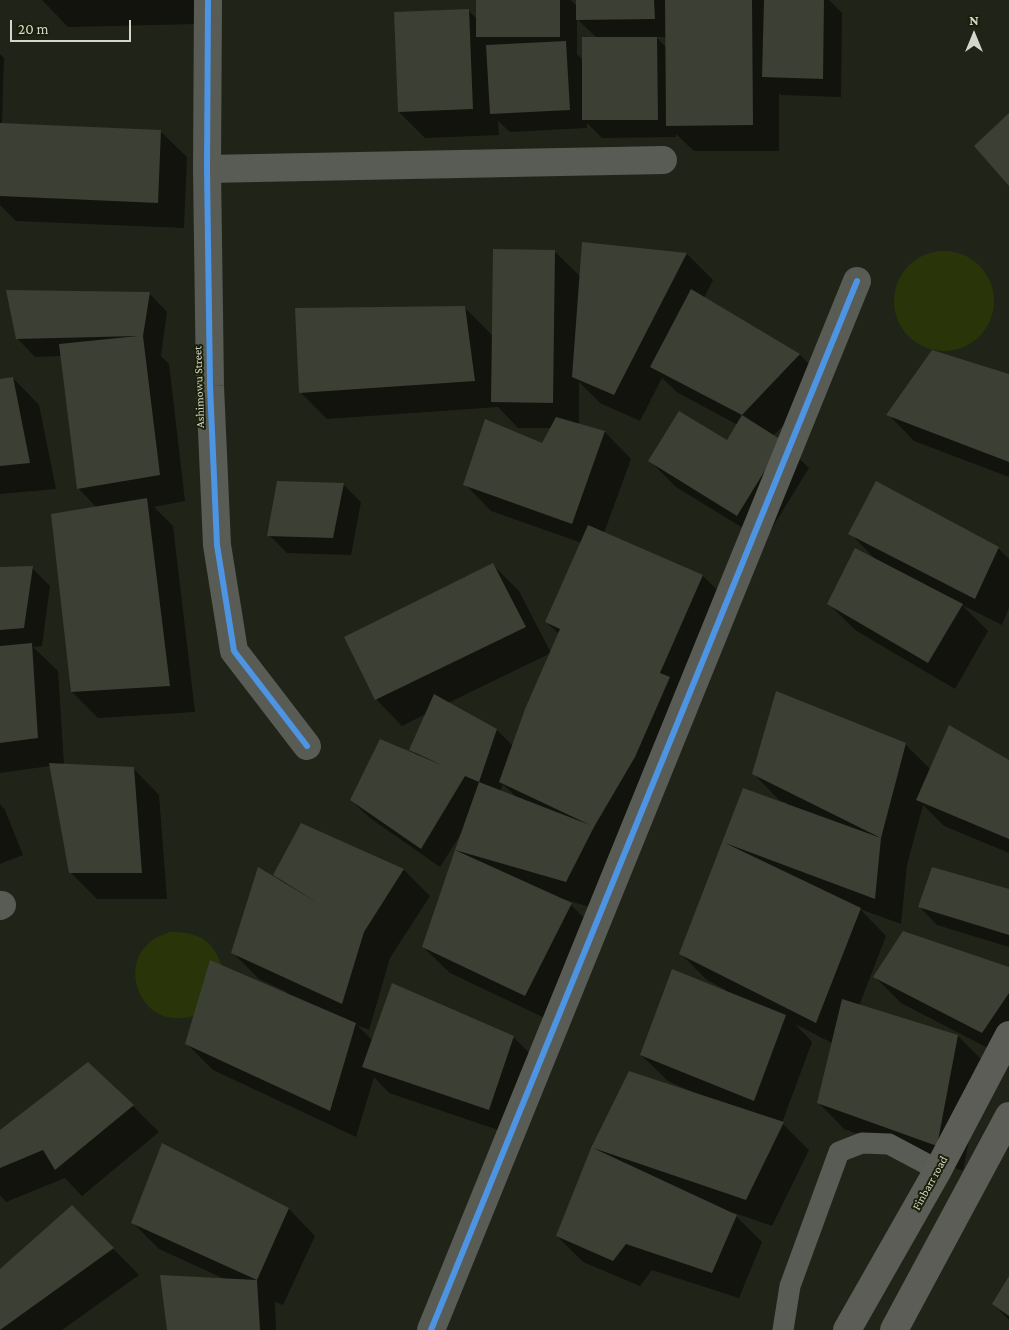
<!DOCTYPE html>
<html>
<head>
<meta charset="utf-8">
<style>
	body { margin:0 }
	#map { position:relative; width:1009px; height:1330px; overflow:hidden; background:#202418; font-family:"Crimson Pro",serif }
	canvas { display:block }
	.north { position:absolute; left:949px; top:10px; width:50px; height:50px; -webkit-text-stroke:4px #191f09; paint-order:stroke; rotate:0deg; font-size:14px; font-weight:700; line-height:20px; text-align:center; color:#d2d7c9 }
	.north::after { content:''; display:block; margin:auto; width:18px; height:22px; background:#d2d7c9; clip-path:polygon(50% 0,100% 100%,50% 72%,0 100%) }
	.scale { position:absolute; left:10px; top:20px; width:121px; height:22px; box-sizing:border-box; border:2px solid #d2d7c9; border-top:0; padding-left:6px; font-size:15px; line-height:18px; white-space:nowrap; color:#d2d7c9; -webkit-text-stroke:4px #191f09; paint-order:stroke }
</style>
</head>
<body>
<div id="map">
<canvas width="1009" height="1330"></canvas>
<div class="north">N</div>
<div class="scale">20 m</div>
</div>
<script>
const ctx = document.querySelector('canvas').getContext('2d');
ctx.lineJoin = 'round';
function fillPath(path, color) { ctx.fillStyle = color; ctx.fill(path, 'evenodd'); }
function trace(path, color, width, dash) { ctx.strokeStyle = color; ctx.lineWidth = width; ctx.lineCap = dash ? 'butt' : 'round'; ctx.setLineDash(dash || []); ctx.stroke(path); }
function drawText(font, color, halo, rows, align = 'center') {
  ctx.font = font + ' "Crimson Pro",serif'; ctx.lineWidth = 4; ctx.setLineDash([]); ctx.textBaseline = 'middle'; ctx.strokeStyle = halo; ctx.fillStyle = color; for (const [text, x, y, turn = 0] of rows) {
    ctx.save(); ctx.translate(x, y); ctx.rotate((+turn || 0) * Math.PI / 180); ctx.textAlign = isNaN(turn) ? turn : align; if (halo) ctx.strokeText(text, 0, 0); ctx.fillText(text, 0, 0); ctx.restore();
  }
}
const green = new Path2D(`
	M894 301a50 50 0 1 1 100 0a50 50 0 1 1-100 0Z
	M 170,932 C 201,932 214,941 223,970 L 194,1016 C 185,1018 177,1019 167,1017 C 137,1009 124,967 147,945 C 153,938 162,935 170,932 Z`);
const shadow = new Path2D(`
	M 42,0 L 198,0 L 199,24 L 68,27 Z
	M 477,0 L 571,0 L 577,6 L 577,0 L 829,0 L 842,13 L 841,97 L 781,95 L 779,93 L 779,151 L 694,151 L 676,134 L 676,137 L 602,138 L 587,123 L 587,128 L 510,132 L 498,121 L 499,135 L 425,138 L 399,112 L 468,10 L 477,19 ZM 577,19 L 597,38 L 583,60 L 577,54 ZM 656,37 L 667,37 L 667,48 Z
	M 0,54 L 4,58 L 2,124 L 160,131 L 187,157 L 184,228 L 16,221 L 0,205 Z
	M 583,243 L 687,254 L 713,280 L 704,298 L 800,355 L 826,381 L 773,436 L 782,442 L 809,468 L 764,541 L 676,487 L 650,461 L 727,442 L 738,425 L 678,393 L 662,378 L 640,421 L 600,403 L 579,382 L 579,425 L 605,432 L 631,459 L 604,533 L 703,576 L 729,602 L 593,908 L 563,899 L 571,905 L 597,931 L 551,1021 L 450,973 L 423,947 L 464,829 L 440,867 L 370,818 L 351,800 L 417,756 L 411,749 L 426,714 L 402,726 L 376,699 L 493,565 L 519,591 L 551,653 L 559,634 L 546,622 L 582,543 L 491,511 L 465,484 L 542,445 L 551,428 L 518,428 L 498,407 L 327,419 L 301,393 L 464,307 L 493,336 L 554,251 L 581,277 ZM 551,653 L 513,746 L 497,730 L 448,703 ZM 503,784 L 517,798 L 500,792 Z
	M 149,293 L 167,312 L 161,356 L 169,364 L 185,501 L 154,507 L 173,526 L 195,712 L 98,718 L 72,692 L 97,508 L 79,489 L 61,356 L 35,357 L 17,338 Z
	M 1009,376 L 1009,477 L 914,441 L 888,414 Z
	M 13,378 L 39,405 L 56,489 L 0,494 L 0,380 Z
	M 343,484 L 361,502 L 351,555 L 287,553 L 269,535 Z
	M 850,533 L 998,548 L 1009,559 L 1009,608 L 1002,625 L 962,605 L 988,631 L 955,689 L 855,630 L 829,604 L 875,559 Z
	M 32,568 L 50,586 L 42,646 L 33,647 L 58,671 L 64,765 L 133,768 L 159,795 L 167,899 L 97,899 L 71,873 L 50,766 L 0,773 L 0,569 Z
	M 905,744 L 931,770 L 1009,761 L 1009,853 L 944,826 L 923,805 L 907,865 L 901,924 L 860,909 L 886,936 L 859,1006 L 958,1036 L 984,1062 L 963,1171 L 844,1129 L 818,1102 L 832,1043 L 795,1024 L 812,1042 L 782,1123 L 809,1150 L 772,1226 L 732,1212 L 762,1242 L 739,1298 L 652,1270 L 640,1286 L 583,1262 L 557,1236 L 592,1148 L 693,1094 L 693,1092 L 668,1081 L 641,1055 L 726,990 L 707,980 L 681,954 L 744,790 L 786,805 L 787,803 L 779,800 L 753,773 Z
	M 0,804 L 5,810 L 23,855 L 0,864 Z
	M 302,825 L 404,870 L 430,896 L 390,958 L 369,1030 L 357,1025 L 373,1041 L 513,1037 L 540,1063 L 516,1136 L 389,1093 L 374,1077 L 356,1137 L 213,1070 L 187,1044 L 286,994 L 287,992 L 259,979 L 233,953 L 282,882 L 274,874 Z
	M 1009,891 L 1009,947 L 937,925 L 919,906 Z
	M 1009,968 L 1009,1059 L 901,1003 L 875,977 Z
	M 133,1106 L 159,1132 L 82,1196 L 65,1178 L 6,1202 L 0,1195 L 0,1131 Z
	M 162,1145 L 289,1209 L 315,1236 L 283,1305 L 275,1302 L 276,1330 L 168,1330 L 227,1280 L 159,1249 L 132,1222 Z
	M 98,1233 L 139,1275 L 62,1330 L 0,1330 L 0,1270 Z
	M 1009,1278 L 1009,1320 L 993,1304 Z`);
const building = new Path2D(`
	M 476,0 L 560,0 L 560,37 L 476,37 Z
	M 576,0 L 654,0 L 655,19 L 576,20 Z
	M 665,0 L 752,0 L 753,125 L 666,126 Z
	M 764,0 L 824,0 L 823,79 L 762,77 Z
	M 469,9 L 473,109 L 398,112 L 394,12 Z
	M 582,37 L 657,37 L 658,120 L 582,120 Z
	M 566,41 L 570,110 L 490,114 L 486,45 Z
	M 1009,113 L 1009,186 L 974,146 Z
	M 0,123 L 161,130 L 158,203 L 0,196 Z
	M 582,242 L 687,253 L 614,395 L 572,377 Z
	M 493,249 L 555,250 L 553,403 L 491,402 Z
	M 691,289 L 800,354 L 742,415 L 650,367 Z
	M 6,290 L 150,292 L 143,336 L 160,475 L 77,489 L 59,344 L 138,336 L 16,339 Z
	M 465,306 L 475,381 L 299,393 L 295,308 Z
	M 932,350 L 1009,374 L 1009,462 L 886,415 Z
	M 13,377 L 30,463 L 0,466 L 0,379 Z
	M 679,411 L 727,440 L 742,415 L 783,441 L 737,516 L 648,461 Z
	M 556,417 L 605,431 L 572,524 L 463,485 L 485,419 L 542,443 Z
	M 277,481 L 344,483 L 333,538 L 267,536 Z
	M 876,481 L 999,547 L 975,599 L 848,534 Z
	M 147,498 L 170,686 L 71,692 L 51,514 Z
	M 588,525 L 703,575 L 660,673 L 670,677 L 635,757 L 594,827 L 566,882 L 455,850 L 479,782 L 590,825 L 499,782 L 525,709 L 560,629 L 545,622 Z
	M 855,548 L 963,604 L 928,663 L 827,604 Z
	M 493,563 L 526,627 L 375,700 L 344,637 Z
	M 33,566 L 24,628 L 0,630 L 0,567 Z
	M 32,643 L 38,738 L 0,743 L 0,646 Z
	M 776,691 L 906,743 L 881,838 L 752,774 Z
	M 434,694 L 497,729 L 479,782 L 465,776 L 421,849 L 350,800 L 380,739 L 444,766 L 409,750 Z
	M 949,725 L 1009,760 L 1009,839 L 916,800 Z
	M 49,763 L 134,767 L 142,873 L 69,873 Z
	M 743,788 L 881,838 L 875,899 L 725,843 L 861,908 L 816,1023 L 679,954 Z
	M 301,823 L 404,869 L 364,932 L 342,1004 L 231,953 L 258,867 L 318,903 L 273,875 Z
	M 455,850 L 572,903 L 525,996 L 422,947 Z
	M 932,867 L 1009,889 L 1009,935 L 918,907 Z
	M 903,931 L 1009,967 L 1009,993 L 982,1033 L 873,977 Z
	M 210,960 L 356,1023 L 330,1111 L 185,1044 Z
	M 672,969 L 786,1015 L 754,1101 L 640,1055 Z
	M 392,983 L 514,1036 L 489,1110 L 362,1067 Z
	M 842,999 L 958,1035 L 937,1146 L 817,1103 Z
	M 88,1062 L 134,1105 L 55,1170 L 43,1150 L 0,1168 L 0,1130 Z
	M 629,1071 L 784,1122 L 746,1200 L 593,1148 L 737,1215 L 712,1273 L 626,1244 L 613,1261 L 556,1236 L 591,1148 Z
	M 162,1143 L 289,1208 L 257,1280 L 131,1223 Z
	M 72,1205 L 114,1248 L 0,1330 L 0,1269 Z
	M 160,1275 L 257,1280 L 260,1330 L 167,1330 Z
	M 1009,1276 L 1009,1316 L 992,1304 Z`);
const service = new Path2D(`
	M 783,1330 L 790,1286 L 839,1152 L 862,1143 L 889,1144 L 938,1170`);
const minor = new Path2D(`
	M 208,0 L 207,169 L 210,386 L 217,545 L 234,651 L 307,746
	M 207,169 L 663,160
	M 0,906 L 2,905
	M 431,1330 L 857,281`);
const secondary = new Path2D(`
	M 847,1330 L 938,1170 L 1009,1035
	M 894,1330 L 1009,1116`);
const cycleway = new Path2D(`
	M 208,0 L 207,169 L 210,386 L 217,545 L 234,651 L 307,746
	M 431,1330 L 857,281`);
const streetNames = [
	["Ashimowu Street",199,387,-92],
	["Finbarr road",930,1183,-61]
];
fillPath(green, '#293408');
fillPath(shadow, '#0007');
fillPath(building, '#3b3f34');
trace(service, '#595b55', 21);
trace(minor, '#595b55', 28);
trace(secondary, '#5c5d56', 28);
trace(cycleway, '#4d94e3', 6);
drawText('12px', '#d2d7c9', '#191f09', streetNames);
</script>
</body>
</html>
